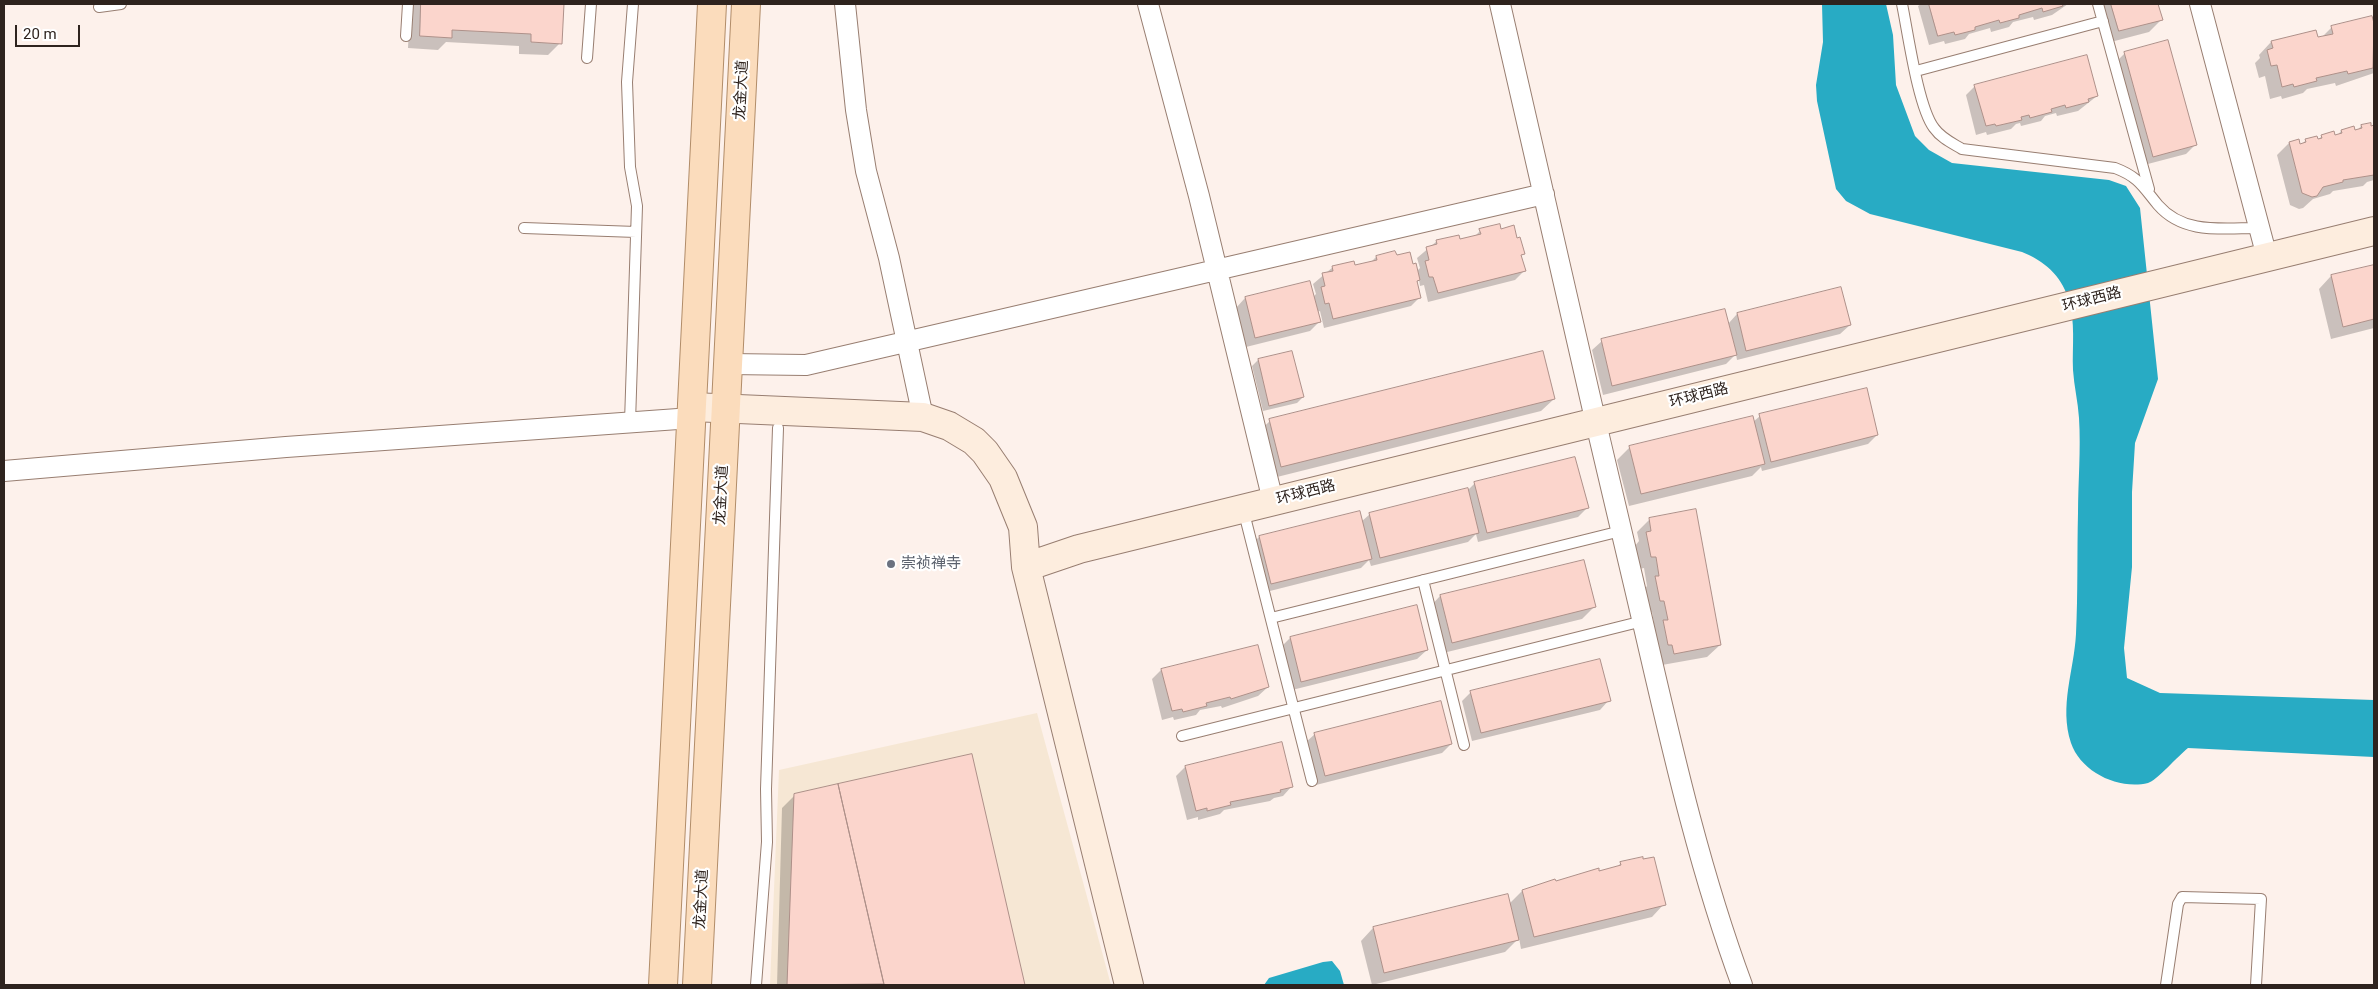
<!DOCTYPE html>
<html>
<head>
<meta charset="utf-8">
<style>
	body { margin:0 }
	#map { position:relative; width:2378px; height:989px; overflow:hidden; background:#fdf1eb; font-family:Roboto,sans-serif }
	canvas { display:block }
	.frame { position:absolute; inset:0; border:5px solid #2e231e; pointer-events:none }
	.scale { position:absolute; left:15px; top:25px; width:65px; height:22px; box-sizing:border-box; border:2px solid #2e231e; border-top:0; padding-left:6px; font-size:15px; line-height:18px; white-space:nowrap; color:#2e231e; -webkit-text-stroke:4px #fff; paint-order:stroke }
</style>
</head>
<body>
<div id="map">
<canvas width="2378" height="989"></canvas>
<div class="frame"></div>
<div class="scale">20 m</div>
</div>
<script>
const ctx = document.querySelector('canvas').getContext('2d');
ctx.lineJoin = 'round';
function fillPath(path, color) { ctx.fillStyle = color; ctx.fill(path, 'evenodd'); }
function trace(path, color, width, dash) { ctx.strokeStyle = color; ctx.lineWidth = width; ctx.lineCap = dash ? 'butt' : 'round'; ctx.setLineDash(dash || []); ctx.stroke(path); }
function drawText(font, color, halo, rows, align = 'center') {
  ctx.font = font + ' Roboto,"Noto Sans SC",sans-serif'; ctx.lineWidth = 4.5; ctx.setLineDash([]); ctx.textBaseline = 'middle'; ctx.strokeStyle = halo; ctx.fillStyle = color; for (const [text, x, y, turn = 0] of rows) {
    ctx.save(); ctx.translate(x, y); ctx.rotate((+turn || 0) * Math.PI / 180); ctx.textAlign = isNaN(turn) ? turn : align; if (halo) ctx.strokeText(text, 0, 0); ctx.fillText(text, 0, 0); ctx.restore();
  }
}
const industrial = new Path2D(`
	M 1037,713 L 1111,985 L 770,985 L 779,770 Z`);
const water = new Path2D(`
	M 1822,4 L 1886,4 L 1893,35 L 1896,85 L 1915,136 L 1929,150 L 1952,163 L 2109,180 L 2126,186 L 2140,208 L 2158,379 L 2135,443 L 2132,492 L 2132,567 L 2124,648 L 2127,678 L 2160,693 L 2374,700 L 2374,757 L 2188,748 C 2179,755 2156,781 2148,783 C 2118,790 2081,772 2071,743 C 2059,706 2074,671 2076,634 C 2078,594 2077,553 2078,513 C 2078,482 2081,450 2079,418 C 2078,402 2074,386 2073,370 C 2072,346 2076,322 2068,298 C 2061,275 2044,261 2022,252 L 1870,214 L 1846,201 L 1836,189 L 1817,101 L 1816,85 L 1823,42 Z
	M 1332,961 L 1340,971 L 1344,985 L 1264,985 L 1269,978 L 1323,962 Z`);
const shadow = new Path2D(`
	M 410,4 L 562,4 L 560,43 L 548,55 L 519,54 L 519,46 L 446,42 L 438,50 L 408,48 Z
	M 1921,4 L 2068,4 L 2052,15 L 2034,20 L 2033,17 L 2013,22 L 2009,27 L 1991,32 L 1990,28 L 1969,34 L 1965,39 L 1945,44 L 1944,41 L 1929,45 L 1918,6 Z
	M 2096,4 L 2157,4 L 2161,20 L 2149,32 L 2107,43 Z
	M 2374,24 L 2374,73 L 2336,86 L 2335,83 L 2307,89 L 2303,93 L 2282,99 L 2281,96 L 2270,99 L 2265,76 L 2259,78 L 2255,63 L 2260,58 L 2259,55 L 2271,42 L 2317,39 L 2321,38 L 2331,28 Z
	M 2125,53 L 2195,145 L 2186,154 L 2144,165 L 2116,62 Z
	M 1975,86 L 2097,96 L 2078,111 L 2057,116 L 2056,113 L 2045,116 L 2041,121 L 2021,126 L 2020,123 L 2016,124 L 2011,129 L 1987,135 L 1986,132 L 1976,135 L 1966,95 Z
	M 2370,124 L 2371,128 L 2374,124 L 2374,180 L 2367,182 L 2363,186 L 2333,191 L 2330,194 L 2313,199 L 2303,208 L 2299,209 L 2290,205 L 2277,155 L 2289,143 L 2301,145 L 2306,140 L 2317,141 L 2322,136 L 2337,136 L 2341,131 L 2354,128 L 2355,131 L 2357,131 L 2361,126 Z
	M 1500,230 L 1516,240 L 1523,254 L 1520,256 L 1524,271 L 1515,280 L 1428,302 L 1424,285 L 1420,286 L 1419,280 L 1416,283 L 1420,297 L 1411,306 L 1324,328 L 1320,311 L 1317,312 L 1319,322 L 1310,331 L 1246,347 L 1236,308 L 1245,298 L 1309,282 L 1313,297 L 1316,294 L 1313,284 L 1333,267 L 1355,267 L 1370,263 L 1376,257 L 1396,256 L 1417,271 L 1420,268 L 1417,258 L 1437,241 L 1459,241 L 1474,237 L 1480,231 Z
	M 2374,266 L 2374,328 L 2331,339 L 2319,289 L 2331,276 Z
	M 1737,314 L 1850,325 L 1840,334 L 1737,360 L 1736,354 L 1726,364 L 1603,395 L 1592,350 L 1602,341 L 1728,324 Z
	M 1292,352 L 1303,397 L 1297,403 L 1263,411 L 1252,366 L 1258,360 Z
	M 1554,399 L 1541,411 L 1269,479 L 1257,433 L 1270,421 Z
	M 1760,416 L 1877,435 L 1868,444 L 1762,471 L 1761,467 L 1752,476 L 1629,506 L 1617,460 L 1630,447 L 1753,422 Z
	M 1475,483 L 1587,508 L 1578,517 L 1478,542 L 1476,534 L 1468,542 L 1371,566 L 1369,560 L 1361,568 L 1262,593 L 1250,546 L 1259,537 L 1361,522 L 1370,514 L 1469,489 Z
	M 1650,519 L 1720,645 L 1707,657 L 1662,665 L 1651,634 L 1655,630 L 1652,612 L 1648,613 L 1644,590 L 1647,586 L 1644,568 L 1639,569 L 1635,546 L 1639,541 L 1637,532 Z
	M 1440,596 L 1594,607 L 1582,619 L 1439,654 L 1428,609 Z
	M 1290,638 L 1427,650 L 1417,659 L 1292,690 L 1281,647 Z
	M 1161,670 L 1268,687 L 1258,696 L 1222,708 L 1221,706 L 1200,710 L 1196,715 L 1174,720 L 1173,717 L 1162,720 L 1152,679 Z
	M 1471,692 L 1609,700 L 1600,710 L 1472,741 L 1462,701 Z
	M 1315,734 L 1451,744 L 1442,753 L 1316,785 L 1305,743 Z
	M 971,755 L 1024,985 L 777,985 L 782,808 L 794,796 Z
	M 1185,767 L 1292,786 L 1283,796 L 1274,798 L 1270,801 L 1224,810 L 1220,814 L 1198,820 L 1198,817 L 1187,820 L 1176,776 Z
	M 1621,863 L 1664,904 L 1652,917 L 1521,949 L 1519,938 L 1505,952 L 1372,985 L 1361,941 L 1373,928 L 1509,904 L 1522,891 L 1617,867 Z`);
const building = new Path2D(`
	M 421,4 L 564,4 L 562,44 L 531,42 L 531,34 L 452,30 L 452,38 L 420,36 Z
	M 1929,4 L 2062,4 L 2063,6 L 2043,12 L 2042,8 L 2019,15 L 2019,18 L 2000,23 L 1999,20 L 1975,27 L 1975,30 L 1955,35 L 1954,32 L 1938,36 Z
	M 2111,4 L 2158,4 L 2163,20 L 2119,31 Z
	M 2372,16 L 2374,23 L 2373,68 L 2348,74 L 2347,71 L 2316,78 L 2317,81 L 2294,87 L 2293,84 L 2282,87 L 2277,65 L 2271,66 L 2267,50 L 2273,48 L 2271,41 L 2316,30 L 2318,37 L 2333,34 L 2331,26 Z
	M 2168,40 L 2197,145 L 2153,157 L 2124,52 Z
	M 2087,55 L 2098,96 L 2088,99 L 2089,102 L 2066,108 L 2065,105 L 2051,109 L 2052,112 L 2030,118 L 2029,115 L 2021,117 L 2022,120 L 1996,126 L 1995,124 L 1986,126 L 1974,85 Z
	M 2371,123 L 2371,126 L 2374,125 L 2374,175 L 2343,180 L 2343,182 L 2323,187 L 2317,196 L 2312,197 L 2302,193 L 2289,142 L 2299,139 L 2300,144 L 2306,142 L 2305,139 L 2317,136 L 2318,139 L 2322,138 L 2321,135 L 2334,131 L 2335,135 L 2342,133 L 2341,130 L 2354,126 L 2355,130 L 2362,128 L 2361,125 Z
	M 1500,224 L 1501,229 L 1514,225 L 1517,238 L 1520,237 L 1525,254 L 1521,255 L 1526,271 L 1438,293 L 1433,277 L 1429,277 L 1425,261 L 1429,260 L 1426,247 L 1437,244 L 1436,240 L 1459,235 L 1460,239 L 1481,234 L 1479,229 Z
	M 1395,251 L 1397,255 L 1410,252 L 1413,264 L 1416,263 L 1420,280 L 1417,281 L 1421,298 L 1333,319 L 1329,303 L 1325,304 L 1321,287 L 1325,286 L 1322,273 L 1333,271 L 1332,266 L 1354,261 L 1355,265 L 1377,260 L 1376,256 Z
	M 2374,265 L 2374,319 L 2343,327 L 2331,275 Z
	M 1310,281 L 1321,322 L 1255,338 L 1245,297 Z
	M 1841,287 L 1851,325 L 1746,351 L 1737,313 Z
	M 1725,309 L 1737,355 L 1612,386 L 1601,339 Z
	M 1292,351 L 1304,397 L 1269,406 L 1258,359 Z
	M 1543,351 L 1555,399 L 1281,467 L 1269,419 Z
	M 1867,388 L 1878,435 L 1771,462 L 1759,414 Z
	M 1753,416 L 1765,464 L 1641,494 L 1629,446 Z
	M 1575,457 L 1589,508 L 1487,533 L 1474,482 Z
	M 1468,488 L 1479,533 L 1380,558 L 1369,513 Z
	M 1696,509 L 1721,645 L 1674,654 L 1672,645 L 1668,645 L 1663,620 L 1668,620 L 1664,601 L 1660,601 L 1655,576 L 1659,576 L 1656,557 L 1651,557 L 1646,532 L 1651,531 L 1649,518 Z
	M 1360,511 L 1372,559 L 1271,584 L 1259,536 Z
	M 1584,560 L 1596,607 L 1452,643 L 1440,595 Z
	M 1417,605 L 1428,650 L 1301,682 L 1290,637 Z
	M 1258,645 L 1269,687 L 1231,699 L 1230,697 L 1206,703 L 1207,706 L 1183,712 L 1182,709 L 1172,711 L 1161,669 Z
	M 1600,659 L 1611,701 L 1481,733 L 1470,691 Z
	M 1441,701 L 1452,744 L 1325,776 L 1314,733 Z
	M 1282,742 L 1293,787 L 1280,790 L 1281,792 L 1230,802 L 1231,805 L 1207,811 L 1207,808 L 1196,811 L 1185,766 Z
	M 972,754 L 1025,985 L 884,985 L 838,784 Z
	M 838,784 L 884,984 L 787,985 L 794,794 Z
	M 1643,857 L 1643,859 L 1654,857 L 1666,905 L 1534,937 L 1522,890 L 1555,879 L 1556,881 L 1599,868 L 1599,871 L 1621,865 L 1620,862 Z
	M 1508,894 L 1519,940 L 1384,973 L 1373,927 Z`);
const lane = new Path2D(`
	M 1902,4 C 1908,33 1918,107 1934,128 C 1941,138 1952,143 1962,149 L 2115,168 C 2139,177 2143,187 2158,205 C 2184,235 2223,228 2259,228
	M 2098,4 L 2149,189
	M 99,7 L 121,4
	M 406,36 L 408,4
	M 587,58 L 591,4
	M 1916,71 L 2103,21
	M 524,228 L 636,232
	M 630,422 L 637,206 L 630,167 L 627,82 L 633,4
	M 1243,509 L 1312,781
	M 1423,580 L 1464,745
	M 1271,618 L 1621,531
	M 1182,736 L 1643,621
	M 756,985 L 767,842 L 766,789 L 778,428
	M 2166,985 L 2178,904 L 2182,897 L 2261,899 L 2256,985`);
const street = new Path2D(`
	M 845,4 L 856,110 L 866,171 L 889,258 L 923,417
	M 1148,4 L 1199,196 L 1273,501
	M 1500,4 C 1545,200 1589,397 1636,593 C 1667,725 1695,858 1742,985
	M 2200,4 L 2267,257
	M 729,364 L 806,365 L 1544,194
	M 4,471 L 286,447 L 692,418`);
const secondary = new Path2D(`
	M 692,407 L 923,417 L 949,426 L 974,441 L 985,452 L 1003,478 L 1023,527 L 1026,567 L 1129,985
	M 1026,567 L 1079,549 L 2374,231`);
const primary = new Path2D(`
	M 663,985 L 712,4
	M 697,985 L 746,4`);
const markers = [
	[891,564,5,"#6b7280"]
];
const streetNames = [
	["龙金大道",742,90,-87],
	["环球西路",2092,300,-14],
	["环球西路",1699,396,-14],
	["环球西路",1306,493,-14],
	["龙金大道",722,495,-87],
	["龙金大道",702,899,-87]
];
const worshipNames = [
	["崇祯禅寺",901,564]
];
fillPath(industrial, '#f6e7d4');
fillPath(water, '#28abc4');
fillPath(shadow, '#0003');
fillPath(building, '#fbd5cc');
trace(building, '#ae9089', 1);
trace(lane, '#987e71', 12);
trace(street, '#987e71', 22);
trace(secondary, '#987e71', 30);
trace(primary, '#b18c68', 30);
trace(lane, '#fff', 10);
trace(street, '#fff', 20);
trace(secondary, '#fdedde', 28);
trace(primary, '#fbdcbc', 28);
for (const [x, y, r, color] of markers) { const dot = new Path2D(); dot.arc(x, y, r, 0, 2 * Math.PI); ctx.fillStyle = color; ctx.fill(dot); trace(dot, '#fff', 2); }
drawText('15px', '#2e231e', '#fff', streetNames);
drawText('15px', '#5b616d', '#fff', worshipNames, 'left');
</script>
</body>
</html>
